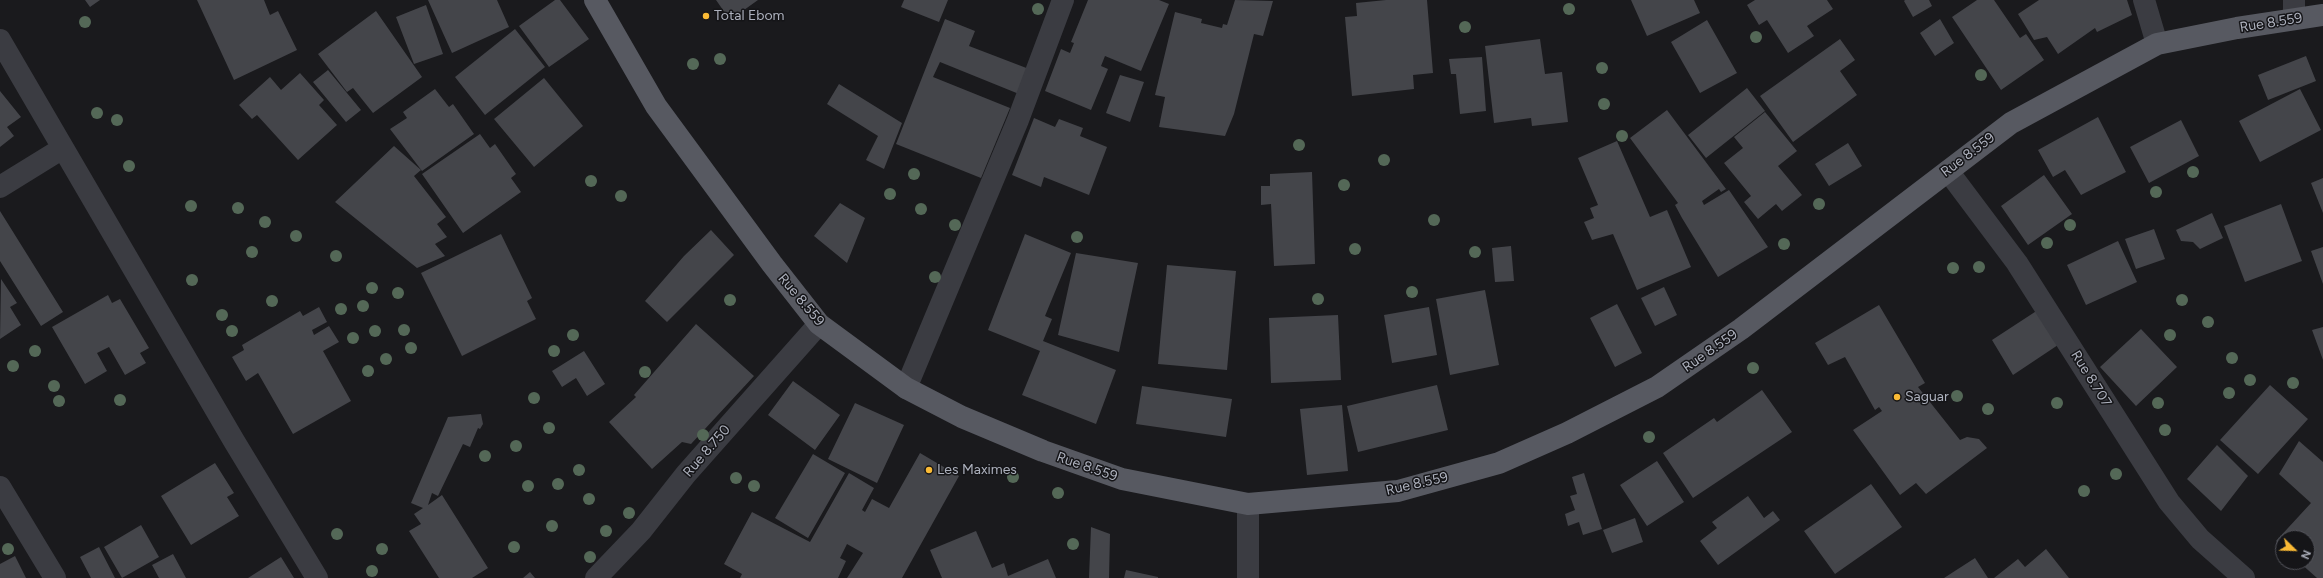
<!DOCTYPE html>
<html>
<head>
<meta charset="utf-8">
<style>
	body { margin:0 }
	#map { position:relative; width:2323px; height:578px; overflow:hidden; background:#1a1a1d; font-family:Figtree,sans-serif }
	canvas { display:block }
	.north { position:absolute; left:2275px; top:530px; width:40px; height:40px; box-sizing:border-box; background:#151518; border:1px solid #52535a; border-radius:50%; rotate:113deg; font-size:11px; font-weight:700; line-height:16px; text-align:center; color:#adb1bd }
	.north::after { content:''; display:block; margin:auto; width:14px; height:18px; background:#faba35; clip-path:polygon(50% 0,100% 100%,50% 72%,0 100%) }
</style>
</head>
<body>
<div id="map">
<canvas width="2323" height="578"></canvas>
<div class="north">N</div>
</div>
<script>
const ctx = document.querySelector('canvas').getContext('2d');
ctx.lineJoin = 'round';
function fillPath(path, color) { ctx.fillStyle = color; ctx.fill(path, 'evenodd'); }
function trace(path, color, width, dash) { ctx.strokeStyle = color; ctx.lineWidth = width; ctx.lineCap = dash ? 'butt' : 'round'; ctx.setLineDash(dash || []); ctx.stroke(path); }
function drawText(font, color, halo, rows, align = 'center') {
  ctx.font = font + ' Figtree,sans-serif'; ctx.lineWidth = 3; ctx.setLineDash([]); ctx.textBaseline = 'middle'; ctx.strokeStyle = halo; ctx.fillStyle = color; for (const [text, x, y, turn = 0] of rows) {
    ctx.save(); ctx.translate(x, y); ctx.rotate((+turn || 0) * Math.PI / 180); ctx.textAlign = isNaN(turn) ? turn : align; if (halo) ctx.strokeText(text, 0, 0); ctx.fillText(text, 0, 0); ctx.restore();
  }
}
const building = new Path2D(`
	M 85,0 L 100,0 L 90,7 Z
	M 197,0 L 264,0 L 270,15 L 278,11 L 297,50 L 234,80 Z
	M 428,0 L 497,0 L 509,27 L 452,53 Z
	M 555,0 L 560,0 L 589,39 L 549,67 L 519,26 Z
	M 716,0 L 758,0 L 730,20 Z
	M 904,0 L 948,0 L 939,22 L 901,7 Z
	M 1088,0 L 1159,0 L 1169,4 L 1141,71 L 1105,56 L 1101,66 L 1108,69 L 1091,110 L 1045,91 L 1061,49 L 1070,53 L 1074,43 L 1071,42 Z
	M 1235,0 L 1273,1 L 1263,36 L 1254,34 L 1234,114 L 1225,136 L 1159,127 L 1165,97 L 1155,95 L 1175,12 L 1202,19 L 1201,23 L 1222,28 L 1223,24 L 1227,25 Z
	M 1386,0 L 1427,0 L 1433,73 L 1413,75 L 1414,89 L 1352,96 L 1345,17 L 1357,16 L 1356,3 Z
	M 1631,0 L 1694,0 L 1700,13 L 1647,36 Z
	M 1755,0 L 1827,0 L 1833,9 L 1807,26 L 1814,36 L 1788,53 L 1767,20 L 1759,25 L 1747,5 Z
	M 1905,0 L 1929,0 L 1932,6 L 1913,17 L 1904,1 Z
	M 1977,0 L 1994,0 L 2020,38 L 2026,34 L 2044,60 L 2001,90 L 1952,17 Z
	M 2039,0 L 2127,0 L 2132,15 L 2097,32 L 2095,28 L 2058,54 L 2047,37 L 2034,40 L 2018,14 Z
	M 426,5 L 443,54 L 414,64 L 396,17 Z
	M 376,11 L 422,77 L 373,113 L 353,88 L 347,92 L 318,54 Z
	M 945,19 L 975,31 L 969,46 L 1029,69 L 1019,94 L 940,62 L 933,77 L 1010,108 L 981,178 L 896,144 Z
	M 1940,19 L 1954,43 L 1935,56 L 1920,33 Z
	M 1707,20 L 1737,73 L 1700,93 L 1671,42 Z
	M 515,29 L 545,67 L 485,115 L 455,77 Z
	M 1540,39 L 1545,74 L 1562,72 L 1568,122 L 1532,126 L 1531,118 L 1494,123 L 1485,46 Z
	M 1840,39 L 1855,60 L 1840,71 L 1857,95 L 1793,142 L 1760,96 Z
	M 2306,56 L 2316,81 L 2268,100 L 2258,75 Z
	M 1482,57 L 1486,111 L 1460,114 L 1456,74 L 1451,74 L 1449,59 Z
	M 328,70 L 361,110 L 346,122 L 313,82 Z
	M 300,73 L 324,100 L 319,105 L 337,125 L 298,160 L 257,115 L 252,119 L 239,105 L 270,77 L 281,90 Z
	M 1120,75 L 1144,82 L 1130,122 L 1106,113 Z
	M 544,78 L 583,126 L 534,167 L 494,119 Z
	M 839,84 L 902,123 L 884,169 L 866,160 L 878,136 L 827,104 Z
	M 1747,88 L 1765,111 L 1706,158 L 1688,135 Z
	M 435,89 L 449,107 L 453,104 L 474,134 L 422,171 L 390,129 L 407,118 L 403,112 Z
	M 2300,89 L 2321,130 L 2260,162 L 2239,121 Z
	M 0,91 L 21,117 L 7,127 L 14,136 L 0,147 Z
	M 1667,110 L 1726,189 L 1721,192 L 1719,189 L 1702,201 L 1704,205 L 1729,190 L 1768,247 L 1718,277 L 1682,218 L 1675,205 L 1678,203 L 1630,138 Z
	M 1765,112 L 1797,151 L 1778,166 L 1802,195 L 1782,211 L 1776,204 L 1758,219 L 1744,202 L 1751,196 L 1724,163 L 1743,148 L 1734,137 Z
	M 2098,117 L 2126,172 L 2081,195 L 2065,170 L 2053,177 L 2038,150 Z
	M 1034,118 L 1055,127 L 1059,119 L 1083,128 L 1080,136 L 1107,147 L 1089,195 L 1044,177 L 1041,187 L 1012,175 Z
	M 2181,120 L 2199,156 L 2149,183 L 2130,147 Z
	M 480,134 L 490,148 L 495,144 L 516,174 L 511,178 L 521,192 L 463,233 L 422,174 Z
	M 1617,141 L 1650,217 L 1667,210 L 1691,267 L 1637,290 L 1613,234 L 1592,240 L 1584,222 L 1594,218 L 1590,208 L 1598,205 L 1578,158 Z
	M 1848,143 L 1862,166 L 1829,186 L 1815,164 Z
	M 394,146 L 421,170 L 414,176 L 446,217 L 437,224 L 447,237 L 435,244 L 445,256 L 417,268 L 335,202 Z
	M 1312,172 L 1315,264 L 1274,266 L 1271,204 L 1261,205 L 1261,186 L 1270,186 L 1270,174 Z
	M 2044,175 L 2072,214 L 2028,245 L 2001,206 Z
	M 2323,178 L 2323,213 L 2311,183 Z
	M 840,203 L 865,218 L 847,263 L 814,236 Z
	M 2281,204 L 2302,261 L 2245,282 L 2224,226 Z
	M 0,211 L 63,312 L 41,326 L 0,261 Z
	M 2212,213 L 2223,238 L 2200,249 L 2193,242 L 2181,241 L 2176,230 Z
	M 2154,229 L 2165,259 L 2136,269 L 2125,239 Z
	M 711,230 L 734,255 L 667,322 L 645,301 L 684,256 Z
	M 501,234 L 532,298 L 527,301 L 536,319 L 462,356 L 421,273 Z
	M 1025,234 L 1071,253 L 1045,316 L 1052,319 L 1043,341 L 1116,370 L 1096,424 L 1022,395 L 1040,351 L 988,330 Z
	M 2118,241 L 2137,282 L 2086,305 L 2067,265 Z
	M 1511,246 L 1514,281 L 1495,282 L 1492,248 Z
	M 2323,247 L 2323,284 L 2311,251 Z
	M 1076,253 L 1138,263 L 1119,352 L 1058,335 Z
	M 1167,265 L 1236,271 L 1227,370 L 1158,364 Z
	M 1,279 L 17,303 L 10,307 L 21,325 L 0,339 Z
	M 1664,287 L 1677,315 L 1655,326 L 1641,298 Z
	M 1485,290 L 1499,365 L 1450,375 L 1436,299 Z
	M 108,295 L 112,303 L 120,299 L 149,348 L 140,353 L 146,363 L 125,375 L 109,347 L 97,353 L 107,371 L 85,384 L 52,327 Z
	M 1617,304 L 1642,353 L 1615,367 L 1590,318 Z
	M 1879,305 L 1925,383 L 1918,387 L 1960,440 L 1967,437 L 1979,439 L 1987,448 L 1926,494 L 1916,483 L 1900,495 L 1853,430 L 1882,411 L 1879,407 L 1875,410 L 1845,357 L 1828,365 L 1815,343 Z
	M 319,307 L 327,322 L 312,330 L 314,335 L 329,326 L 339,342 L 323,351 L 351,401 L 293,434 L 258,373 L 246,381 L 232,357 L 244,350 L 242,345 L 300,311 L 303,316 Z
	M 1429,307 L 1437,355 L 1392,363 L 1384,315 Z
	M 2041,308 L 2058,345 L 2013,375 L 1992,340 Z
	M 1338,315 L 1341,380 L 1271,383 L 1269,318 Z
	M 696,324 L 754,376 L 691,444 L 682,442 L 652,469 L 609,422 L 636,397 L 634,395 Z
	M 2323,327 L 2323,360 L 2312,330 Z
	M 2141,329 L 2177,367 L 2136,406 L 2100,367 Z
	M 584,351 L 605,384 L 587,396 L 576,378 L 562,387 L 552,371 Z
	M 793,381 L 840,415 L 815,450 L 768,415 Z
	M 1437,385 L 1448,430 L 1358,452 L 1347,406 Z
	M 2270,385 L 2308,419 L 2258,474 L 2220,440 Z
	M 1142,386 L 1232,399 L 1226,437 L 1136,424 Z
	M 1762,390 L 1792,432 L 1693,498 L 1663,453 L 1714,418 L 1717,422 Z
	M 855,403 L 904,425 L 877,483 L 828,459 Z
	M 1342,405 L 1348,471 L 1307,475 L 1300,409 Z
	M 481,414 L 483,424 L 480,429 L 478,428 L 470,447 L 463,444 L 438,496 L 432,493 L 428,505 L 442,495 L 488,568 L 472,578 L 439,578 L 409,531 L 421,524 L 414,514 L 423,508 L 411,503 L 448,417 Z
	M 2299,441 L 2323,462 L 2323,578 L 2317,578 L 2299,562 L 2307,562 L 2307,538 L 2283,538 L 2283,547 L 2276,541 L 2311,503 L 2279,474 Z
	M 2217,445 L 2248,476 L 2221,511 L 2187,479 Z
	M 920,453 L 959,476 L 902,578 L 847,578 L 863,553 L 847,544 L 840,558 L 846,561 L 838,578 L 740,578 L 742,574 L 724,564 L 752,512 L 810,542 L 849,473 L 874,488 L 862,510 L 865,512 L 872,499 L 889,508 Z
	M 813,454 L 845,473 L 808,538 L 775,518 Z
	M 1657,461 L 1684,502 L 1647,526 L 1620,485 Z
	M 215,463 L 234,493 L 227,497 L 239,516 L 191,545 L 161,496 Z
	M 1584,473 L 1602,529 L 1583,535 L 1579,522 L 1568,526 L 1565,514 L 1575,510 L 1570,496 L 1577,494 L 1572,477 Z
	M 1871,484 L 1902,527 L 1835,574 L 1804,531 Z
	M 1748,496 L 1764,518 L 1773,511 L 1780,520 L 1718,565 L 1700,541 L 1717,528 L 1712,522 Z
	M 1635,518 L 1643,542 L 1612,553 L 1603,530 Z
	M 141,525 L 159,557 L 122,578 L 104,547 Z
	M 1091,527 L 1110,534 L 1109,578 L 1089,578 Z
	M 976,531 L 992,568 L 1004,563 L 1008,576 L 1048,559 L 1056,578 L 942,578 L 930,550 Z
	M 99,547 L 115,578 L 91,578 L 80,557 Z
	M 2046,549 L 2069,578 L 1994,578 L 2018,559 L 2025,567 Z
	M 173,554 L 186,578 L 159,578 L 152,565 Z
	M 15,556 L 26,578 L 0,578 L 0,564 Z
	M 281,557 L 294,578 L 248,578 Z
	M 1975,558 L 1988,578 L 1944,578 Z
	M 1126,570 L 1158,577 L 1158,578 L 1124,578 Z
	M 530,572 L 535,578 L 523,578 Z`);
const minor = new Path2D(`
	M 2144,0 L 2157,44
	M 2294,0 L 2294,18
	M 0,40 L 234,441 L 317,578
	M 1948,171 L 2017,263 L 2169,502 L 2200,539 L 2244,578
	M 0,187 L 63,148
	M 906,388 L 1018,120 L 1063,0
	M 0,487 L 55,578
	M 596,578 L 641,531 L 686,474 L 819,324
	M 1248,578 L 1248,504`);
const major = new Path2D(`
	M 595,0 L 656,106 L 772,264 L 819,324 L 906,388 L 962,417 L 1043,451 L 1122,479 L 1248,504 L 1398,491 L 1499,463 L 1567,433 L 1657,387 L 1741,329 L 2011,123 L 2157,44 L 2237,28 L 2323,15`);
const trees = [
	[1038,9],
	[1569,9],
	[85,22],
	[1465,27],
	[1756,37],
	[720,59],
	[693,64],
	[1602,68],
	[1981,75],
	[1604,104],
	[97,113],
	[117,120],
	[1622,136],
	[1299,145],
	[1384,160],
	[129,166],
	[2193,172],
	[914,174],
	[591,181],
	[1344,185],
	[2156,192],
	[890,194],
	[621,196],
	[1819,204],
	[191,206],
	[238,208],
	[921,209],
	[1434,220],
	[265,222],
	[955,225],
	[2070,225],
	[296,236],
	[1077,237],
	[2047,243],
	[1784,244],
	[1355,249],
	[252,252],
	[1475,252],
	[336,256],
	[1979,267],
	[1953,268],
	[935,277],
	[192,280],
	[372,288],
	[1412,292],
	[398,293],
	[1318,299],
	[730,300],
	[2182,300],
	[272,301],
	[363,306],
	[341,309],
	[222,315],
	[2208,322],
	[404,330],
	[232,331],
	[375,331],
	[573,335],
	[2170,335],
	[353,338],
	[411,348],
	[35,351],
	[554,351],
	[2232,358],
	[386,359],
	[13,366],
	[1753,368],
	[368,371],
	[645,372],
	[2250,380],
	[2293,383],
	[54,386],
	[2229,393],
	[1957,396],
	[534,398],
	[120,400],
	[59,401],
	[2057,403],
	[2158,403],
	[1988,409],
	[549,428],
	[2165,430],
	[703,435],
	[1649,437],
	[516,446],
	[485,456],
	[579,470],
	[2116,474],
	[1013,477],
	[736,478],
	[558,484],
	[528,486],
	[754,486],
	[2084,491],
	[1058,493],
	[589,499],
	[629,513],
	[552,526],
	[606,531],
	[337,534],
	[1073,544],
	[514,547],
	[8,549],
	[382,549],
	[590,557],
	[372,571]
];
const markers = [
	[706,16,4,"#faba35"],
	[1897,397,4,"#faba35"],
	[929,470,4,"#faba35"]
];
const poiNames = [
	["Total Ebom",714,16],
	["Saguar",1905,397],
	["Les Maximes",937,470]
];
const streetNames = [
	["Rue 8.559",2271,23,-9],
	["Rue 8.559",1968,155,-37],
	["Rue 8.559",801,300,50],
	["Rue 8.559",1710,351,-35],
	["Rue 8.707",2091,379,58],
	["Rue 8.750",707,451,-49],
	["Rue 8.559",1087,467,19],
	["Rue 8.559",1417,484,-13]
];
fillPath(building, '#44454a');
trace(minor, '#3b3c42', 22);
trace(major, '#575961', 22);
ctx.fillStyle = '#546857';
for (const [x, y] of trees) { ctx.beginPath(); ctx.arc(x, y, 6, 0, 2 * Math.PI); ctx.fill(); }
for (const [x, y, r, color] of markers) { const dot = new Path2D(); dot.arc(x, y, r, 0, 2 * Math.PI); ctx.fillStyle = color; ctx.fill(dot); trace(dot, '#151518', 1.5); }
drawText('14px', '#adb1bd', '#151518', poiNames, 'left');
drawText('14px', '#adb1bd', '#151518', streetNames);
</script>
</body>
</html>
